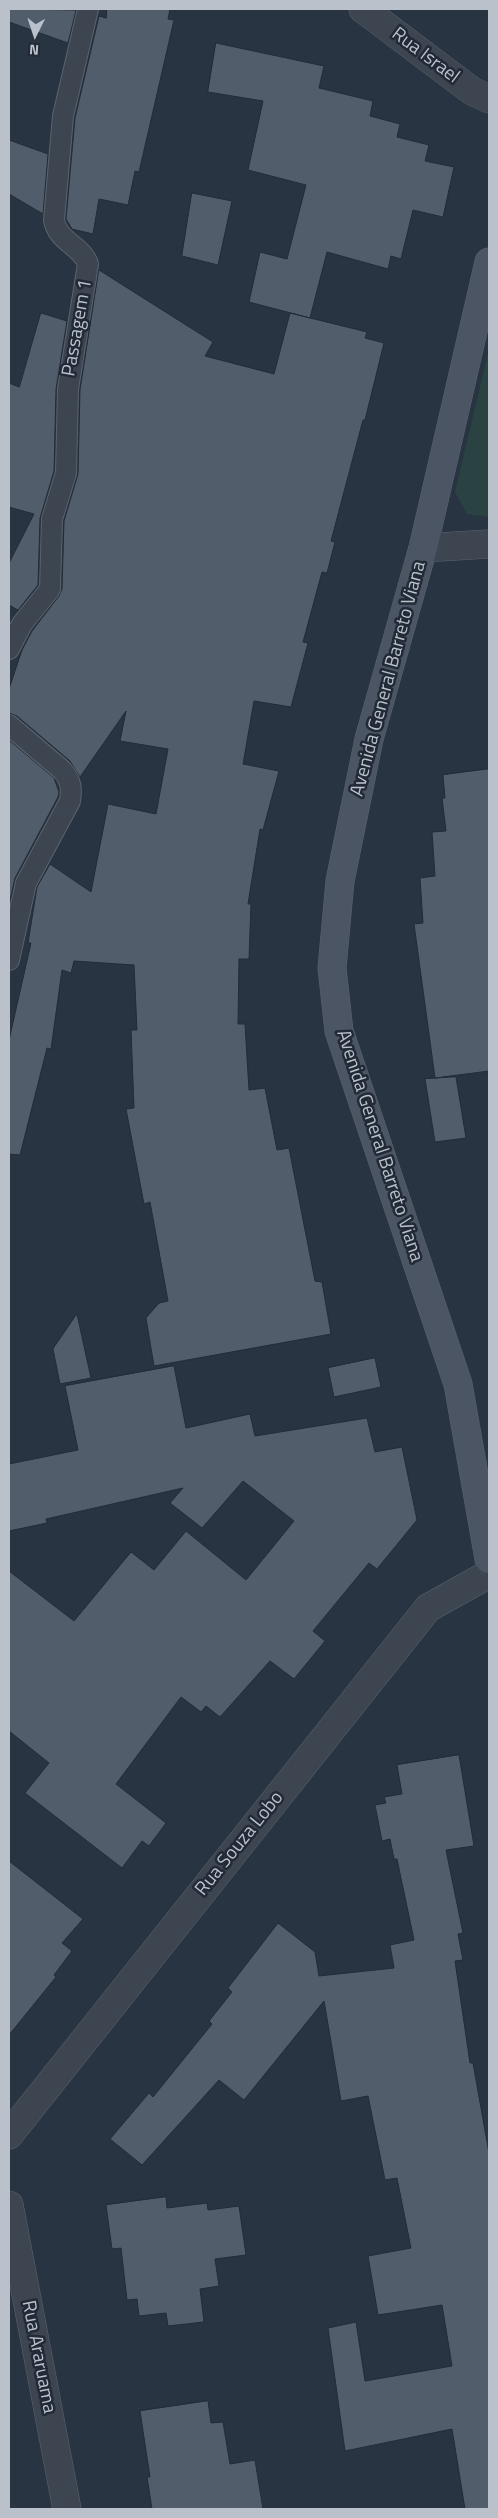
<!DOCTYPE html>
<html>
<head>
<meta charset="utf-8">
<style>
	body { margin:0 }
	#map { position:relative; width:498px; height:2518px; overflow:hidden; background:#283441; font-family:"Titillium Web",sans-serif }
	canvas { display:block }
	.frame { position:absolute; inset:0; border:10px solid #bac1cb; pointer-events:none }
	.north { position:absolute; left:10px; top:10px; width:50px; height:50px; -webkit-text-stroke:4px #212a36; paint-order:stroke; rotate:184deg; font-size:14px; font-weight:700; line-height:20px; text-align:center; color:#bac1cb }
	.north::after { content:''; display:block; margin:auto; width:18px; height:22px; background:#bac1cb; clip-path:polygon(50% 0,100% 100%,50% 72%,0 100%) }
</style>
</head>
<body>
<div id="map">
<canvas width="498" height="2518"></canvas>
<div class="frame"></div>
<div class="north">N</div>
</div>
<script>
const ctx = document.querySelector('canvas').getContext('2d');
ctx.lineJoin = 'round';
function fillPath(path, color) { ctx.fillStyle = color; ctx.fill(path, 'evenodd'); }
function trace(path, color, width, dash) { ctx.strokeStyle = color; ctx.lineWidth = width; ctx.lineCap = dash ? 'butt' : 'round'; ctx.setLineDash(dash || []); ctx.stroke(path); }
function drawText(font, color, halo, rows, align = 'center') {
  ctx.font = font + ' "Titillium Web",sans-serif'; ctx.lineWidth = 5; ctx.setLineDash([]); ctx.textBaseline = 'middle'; ctx.strokeStyle = halo; ctx.fillStyle = color; for (const [text, x, y, turn = 0] of rows) {
    ctx.save(); ctx.translate(x, y); ctx.rotate((+turn || 0) * Math.PI / 180); ctx.textAlign = isNaN(turn) ? turn : align; if (halo) ctx.strokeText(text, 0, 0); ctx.fillText(text, 0, 0); ctx.restore();
  }
}
const green = new Path2D(`
	M 489,349 L 489,517 L 467,514 L 455,492 Z`);
const building = new Path2D(`
	M 9,9 L 76,10 L 68,43 L 9,22 Z
	M 107,9 L 170,9 L 168,19 L 174,20 L 139,172 L 135,171 L 128,205 L 99,199 L 93,234 L 72,229 L 66,219 L 75,118 L 99,16 L 106,18 Z
	M 216,43 L 324,66 L 319,88 L 373,101 L 370,116 L 400,124 L 397,137 L 429,145 L 425,161 L 454,167 L 443,217 L 413,210 L 401,259 L 391,256 L 388,269 L 327,252 L 310,318 L 249,302 L 260,252 L 287,259 L 306,185 L 248,170 L 263,101 L 208,92 Z
	M 9,140 L 48,154 L 43,214 L 9,194 Z
	M 192,193 L 232,201 L 218,265 L 182,256 Z
	M 99,270 L 213,342 L 205,356 L 274,374 L 290,313 L 367,332 L 365,338 L 384,343 L 365,420 L 363,420 L 331,541 L 335,542 L 327,573 L 322,572 L 303,642 L 308,643 L 291,707 L 254,701 L 243,764 L 279,771 L 263,830 L 260,829 L 248,904 L 251,904 L 249,959 L 239,959 L 238,1024 L 245,1024 L 249,1090 L 265,1088 L 277,1150 L 289,1148 L 315,1281 L 322,1282 L 331,1334 L 154,1366 L 146,1318 L 159,1303 L 168,1301 L 150,1202 L 144,1204 L 126,1109 L 134,1108 L 131,1030 L 137,1030 L 134,965 L 74,961 L 71,973 L 62,970 L 51,1049 L 47,1048 L 20,1155 L 9,1154 L 9,1040 L 31,943 L 28,943 L 37,887 L 50,864 L 91,892 L 108,804 L 156,814 L 168,749 L 120,741 L 126,711 L 80,777 L 70,761 L 17,716 L 9,713 L 9,689 L 22,650 L 32,631 L 59,596 L 62,589 L 64,521 L 78,474 L 80,390 Z
	M 41,313 L 67,321 L 56,389 L 54,471 L 40,518 L 38,585 L 18,610 L 9,605 L 9,563 L 34,514 L 9,507 L 9,383 L 19,387 Z
	M 9,740 L 54,778 L 59,792 L 58,797 L 15,878 L 11,896 L 9,896 Z
	M 489,769 L 489,1071 L 435,1078 L 414,924 L 423,923 L 420,878 L 435,876 L 432,832 L 446,831 L 442,798 L 445,798 L 443,775 Z
	M 456,1077 L 466,1138 L 435,1142 L 425,1079 Z
	M 77,1314 L 91,1378 L 60,1384 L 53,1349 Z
	M 375,1358 L 381,1387 L 334,1397 L 328,1368 Z
	M 174,1366 L 186,1428 L 250,1414 L 255,1436 L 367,1418 L 375,1452 L 402,1447 L 417,1520 L 377,1569 L 369,1563 L 313,1631 L 325,1641 L 294,1679 L 270,1661 L 220,1717 L 206,1706 L 201,1712 L 181,1697 L 116,1784 L 166,1823 L 149,1846 L 142,1841 L 122,1868 L 25,1793 L 49,1763 L 9,1731 L 9,1571 L 74,1621 L 131,1552 L 154,1570 L 186,1531 L 246,1580 L 294,1521 L 243,1481 L 202,1528 L 170,1503 L 183,1488 L 46,1519 L 47,1523 L 9,1531 L 9,1464 L 78,1450 L 65,1386 Z
	M 459,1755 L 474,1846 L 446,1850 L 463,1933 L 458,1934 L 463,1960 L 455,1961 L 470,2063 L 473,2063 L 489,2153 L 489,2509 L 465,2509 L 452,2429 L 345,2451 L 328,2328 L 356,2322 L 365,2381 L 452,2366 L 442,2305 L 378,2315 L 368,2256 L 411,2248 L 397,2178 L 385,2180 L 368,2096 L 341,2101 L 324,2001 L 244,2100 L 219,2080 L 142,2165 L 110,2139 L 149,2093 L 153,2097 L 212,2024 L 209,2021 L 232,1992 L 228,1988 L 278,1923 L 315,1952 L 319,1976 L 394,1968 L 390,1945 L 414,1940 L 397,1859 L 394,1859 L 390,1839 L 382,1841 L 375,1805 L 386,1803 L 384,1797 L 402,1794 L 397,1765 Z
	M 9,1861 L 83,1919 L 62,1943 L 72,1951 L 54,1975 L 56,1977 L 9,2035 Z
	M 166,2197 L 167,2208 L 207,2203 L 208,2210 L 239,2206 L 246,2255 L 215,2259 L 219,2286 L 200,2289 L 204,2322 L 168,2326 L 166,2313 L 139,2316 L 137,2299 L 127,2300 L 121,2248 L 112,2249 L 106,2205 Z
	M 208,2401 L 211,2423 L 223,2422 L 230,2464 L 255,2460 L 263,2509 L 152,2509 L 147,2477 L 150,2477 L 140,2411 Z`);
const lane = new Path2D(`
	M 9,649 L 22,624 L 50,589 L 52,519 L 66,473 L 68,389 L 88,264 C 82,246 57,241 54,220 L 63,116 L 88,9
	M 9,725 L 62,770 C 71,780 72,788 70,801 L 26,883 L 9,960`);
const street = new Path2D(`
	M 363,9 L 472,91 L 489,99
	M 423,548 L 489,544
	M 9,2135 L 428,1608 L 489,1574
	M 9,2205 L 67,2509`);
const secondary = new Path2D(`
	M 489,262 L 423,548 L 369,739 L 340,881 L 332,968 L 339,1031 L 458,1384 L 489,1559`);
const streetNames = [
	["Rua Israel",425,56,37],
	["Passagem 1",78,328,-80],
	["Avenida General Barreto Viana",389,679,-75],
	["Avenida General Barreto Viana",379,1146,72],
	["Rua Souza Lobo",240,1844,-51],
	["Rua Araruama",38,2357,79]
];
fillPath(green, '#2b4243');
fillPath(building, '#525d6c');
trace(building, '#232c38', 1);
trace(lane, '#5b636e', 22);
trace(street, '#5b636e', 29);
trace(secondary, '#5b636e', 29);
trace(lane, '#3d4551', 20);
trace(street, '#3d4551', 28);
trace(secondary, '#4b5564', 28);
drawText('19px', '#bac1cb', '#212a36', streetNames);
</script>
</body>
</html>
